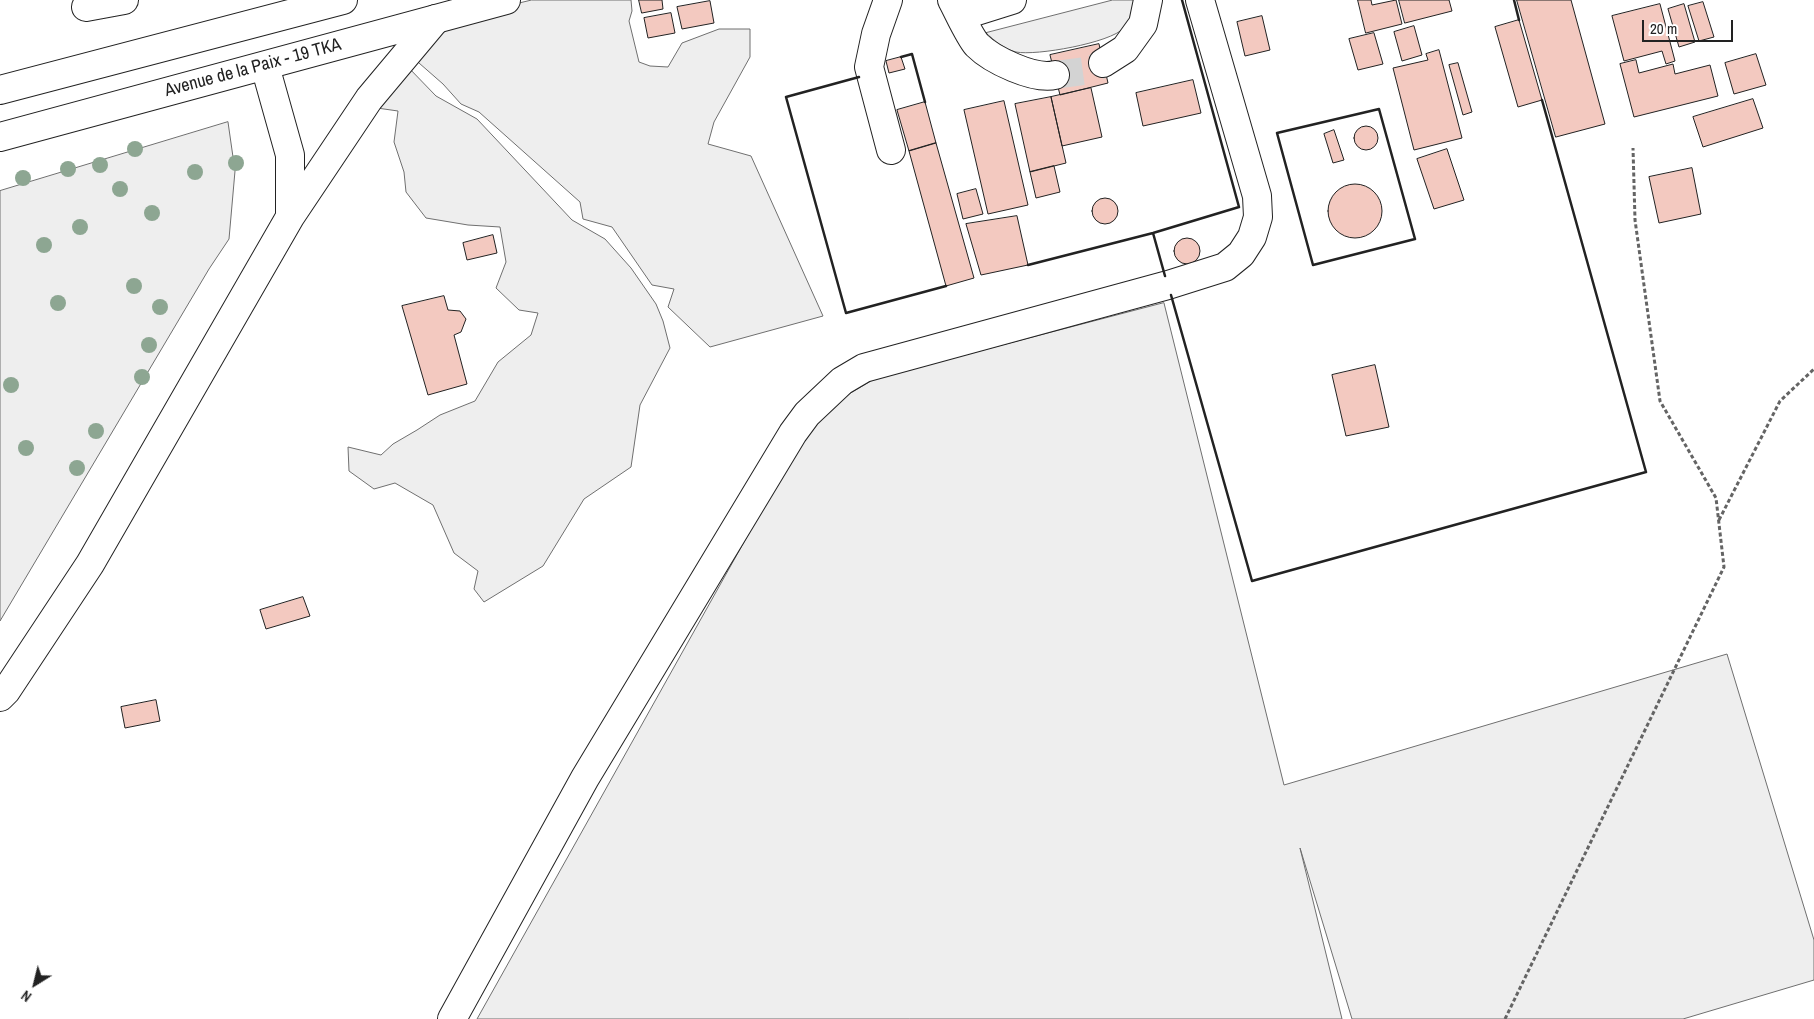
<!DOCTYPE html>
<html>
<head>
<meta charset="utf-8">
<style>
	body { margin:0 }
	#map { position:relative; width:1814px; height:1019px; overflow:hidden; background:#fff; font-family:"Archivo Narrow",sans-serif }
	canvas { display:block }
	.north { position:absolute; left:10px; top:959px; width:50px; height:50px; -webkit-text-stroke:4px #fff; paint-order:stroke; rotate:216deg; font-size:14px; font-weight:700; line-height:20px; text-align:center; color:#222 }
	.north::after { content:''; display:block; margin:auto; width:18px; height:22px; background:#222; clip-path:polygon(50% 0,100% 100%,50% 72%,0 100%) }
	.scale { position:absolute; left:1642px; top:20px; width:91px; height:22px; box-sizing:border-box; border:2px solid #222; border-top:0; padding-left:6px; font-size:15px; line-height:18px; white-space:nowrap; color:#222; -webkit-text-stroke:4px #fff; paint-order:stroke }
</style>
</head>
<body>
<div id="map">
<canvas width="1814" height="1019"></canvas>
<div class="north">N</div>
<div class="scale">20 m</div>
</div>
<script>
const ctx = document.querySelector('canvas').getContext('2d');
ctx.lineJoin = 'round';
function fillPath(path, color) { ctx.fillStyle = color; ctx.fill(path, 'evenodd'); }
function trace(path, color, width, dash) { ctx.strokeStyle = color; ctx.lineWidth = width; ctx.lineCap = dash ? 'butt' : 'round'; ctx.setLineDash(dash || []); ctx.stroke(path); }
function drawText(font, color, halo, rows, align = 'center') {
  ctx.font = font + ' "Archivo Narrow",sans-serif'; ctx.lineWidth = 4; ctx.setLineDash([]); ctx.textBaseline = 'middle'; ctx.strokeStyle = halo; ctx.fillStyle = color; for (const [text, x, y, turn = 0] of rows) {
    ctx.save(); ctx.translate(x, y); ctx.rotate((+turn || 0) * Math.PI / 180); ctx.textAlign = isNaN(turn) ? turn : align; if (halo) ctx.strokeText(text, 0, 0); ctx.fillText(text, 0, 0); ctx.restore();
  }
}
const green = new Path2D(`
	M 532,0 L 631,0 L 632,11 L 629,21 L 639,62 L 650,66 L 668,67 L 682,43 L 719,29 L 750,29 L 750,57 L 714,122 L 708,144 L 751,156 L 823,316 L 710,347 L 668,307 L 674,289 L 652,285 L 612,227 L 583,219 L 580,202 L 479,112 L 461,104 L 443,84 L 411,56 L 432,24 Z
	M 1113,0 L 1137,0 C 1134,10 1131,20 1124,28 C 1110,43 1036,56 1016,52 C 1004,49 995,41 986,33 Z
	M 406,65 L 436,96 L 477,119 L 572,220 L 605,239 L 631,268 L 656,304 L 663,321 L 670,348 L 640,405 L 631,467 L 584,499 L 543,566 L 484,602 L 474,589 L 478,571 L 454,553 L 433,505 L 395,483 L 374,489 L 349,471 L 348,447 L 381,455 L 393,444 L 417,430 L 440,415 L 475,401 L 498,362 L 531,335 L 538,313 L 519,310 L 496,288 L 506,262 L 500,227 L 468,225 L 426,218 L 406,192 L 404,172 L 394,142 L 398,111 L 377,108 Z
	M 228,122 L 235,171 L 229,239 L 209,269 L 0,621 L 0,191 Z
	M 1164,303 L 1284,785 L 1727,654 L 1814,940 L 1814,980 L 1683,1019 L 1352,1019 L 1300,848 L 1342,1019 L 477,1019 L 786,467 L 830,405 L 876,378 Z`);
const building = new Path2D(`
	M 639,0 L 662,0 L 663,9 L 642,13 Z
	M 1358,0 L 1371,0 L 1372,5 L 1396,0 L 1402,24 L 1366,33 Z
	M 1399,0 L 1449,0 L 1452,11 L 1405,23 Z
	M 1517,0 L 1571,0 L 1605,124 L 1556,137 Z
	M 710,1 L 714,23 L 682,29 L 677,7 Z
	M 1703,2 L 1714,37 L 1699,41 L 1688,6 Z
	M 1660,4 L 1675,61 L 1666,64 L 1662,51 L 1624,61 L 1612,16 Z
	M 1684,4 L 1695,42 L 1679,47 L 1668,9 Z
	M 671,13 L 675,33 L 648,38 L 644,18 Z
	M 1262,16 L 1270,50 L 1245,56 L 1237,22 Z
	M 1519,20 L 1542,100 L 1518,107 L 1495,27 Z
	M 1414,26 L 1422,55 L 1402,61 L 1394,32 Z
	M 1374,33 L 1383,64 L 1358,70 L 1349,39 Z
	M 1099,44 L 1108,83 L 1060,95 L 1050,55 Z
	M 1439,50 L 1462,138 L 1414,150 L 1393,68 L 1428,60 L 1426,54 Z
	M 1756,54 L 1766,85 L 1734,94 L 1725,63 Z
	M 901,57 L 905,69 L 889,73 L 886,61 Z
	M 1636,60 L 1639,73 L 1673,64 L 1675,74 L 1710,65 L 1718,96 L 1634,117 L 1620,64 Z
	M 1458,63 L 1472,112 L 1463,115 L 1449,65 Z
	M 1193,80 L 1201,113 L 1143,126 L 1136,93 Z
	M 1091,88 L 1102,137 L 1062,146 L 1051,97 Z
	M 1051,97 L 1066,163 L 1030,172 L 1015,104 Z
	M 1753,99 L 1763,128 L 1703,147 L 1693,117 Z
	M 1004,101 L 1028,205 L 988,214 L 964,110 Z
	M 925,102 L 936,143 L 909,151 L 897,110 Z
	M1354 138a12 12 0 1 1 24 0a12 12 0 1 1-24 0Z
	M 1334,130 L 1344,160 L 1333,163 L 1324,134 Z
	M 936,143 L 974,278 L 946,286 L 909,151 Z
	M 1447,149 L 1464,200 L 1434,209 L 1417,159 Z
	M 1054,166 L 1060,192 L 1036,198 L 1030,172 Z
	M 1692,168 L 1701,214 L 1659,223 L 1649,177 Z
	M1328 211a27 27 0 1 1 54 0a27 27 0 1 1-54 0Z
	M 976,189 L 983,214 L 963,219 L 957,194 Z
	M1092 211a13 13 0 1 1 26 0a13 13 0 1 1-26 0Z
	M 1017,216 L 1028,265 L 981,275 L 966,224 Z
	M 493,235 L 497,253 L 467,260 L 463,243 Z
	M1174 251a13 13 0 1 1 26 0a13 13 0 1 1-26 0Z
	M 444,296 L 448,310 L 460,311 L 466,319 L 461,332 L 454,335 L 467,384 L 428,395 L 402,306 Z
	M 1375,365 L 1389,427 L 1346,436 L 1332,375 Z
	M 303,597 L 310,616 L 266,629 L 260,610 Z
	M 156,700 L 160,721 L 125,728 L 121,707 Z`);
const minorTunnel = new Path2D(`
	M 1055,75 L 1092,70 L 1103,63`);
const path = new Path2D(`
	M 1719,520 L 1780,401 L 1814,369
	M 1505,1019 L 1724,567 L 1716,498 L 1660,401 L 1635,220 L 1633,148`);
const minor = new Path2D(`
	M 888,0 L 876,34 L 869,67 L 891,150
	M 952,0 C 958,11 969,36 977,45 C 992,60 1034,80 1055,75
	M 86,7 L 124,0
	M 961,16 L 1012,0
	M 1103,63 L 1125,49 L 1143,24 L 1148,0
	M 265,66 L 290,155 L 290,217
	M 0,697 L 6,691 L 90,564 L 290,217 L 369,99 L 436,19
	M 452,1019 L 585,778 L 793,433 L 807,414 L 842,381 L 864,368 L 1168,285 L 1225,267 L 1241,254 L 1252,237 L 1258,217 L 1257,196 L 1200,0`);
const major = new Path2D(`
	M 0,90 L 343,0
	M 0,137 L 506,0`);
const wall = new Path2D(`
	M 1514,0 L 1519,20
	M 901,57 L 912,54 L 925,102
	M 859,77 L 786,97 L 846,313 L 946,286
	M 1379,109 L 1415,239 L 1313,265 L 1277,133 Z
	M 1153,233 L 1165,276
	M 1028,265 L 1153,233 L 1239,207 L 1182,0
	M 1171,295 L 1252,581 L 1646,472 L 1542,100`);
const trees = [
	[135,149],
	[236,163],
	[100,165],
	[68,169],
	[195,172],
	[23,178],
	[120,189],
	[152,213],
	[80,227],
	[44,245],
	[134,286],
	[58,303],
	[160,307],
	[149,345],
	[142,377],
	[11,385],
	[96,431],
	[26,448],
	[77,468]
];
const streetNames = [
	["Avenue de la Paix - 19 TKA",253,68,-15]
];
fillPath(green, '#eee');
trace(green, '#6f6f6f', 1);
fillPath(building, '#f3c9c0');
trace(building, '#222', 1);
trace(minorTunnel, '#d3d3d3', 28, [28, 14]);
trace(minor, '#222', 30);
trace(major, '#222', 30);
trace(path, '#646464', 3, [4, 2.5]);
trace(minor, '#fff', 28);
trace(major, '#fff', 28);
trace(wall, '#222', 2.5);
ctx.fillStyle = '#8da692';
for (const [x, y] of trees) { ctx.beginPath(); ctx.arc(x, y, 8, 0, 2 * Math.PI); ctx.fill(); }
drawText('18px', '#222', '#fff', streetNames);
</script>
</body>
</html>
